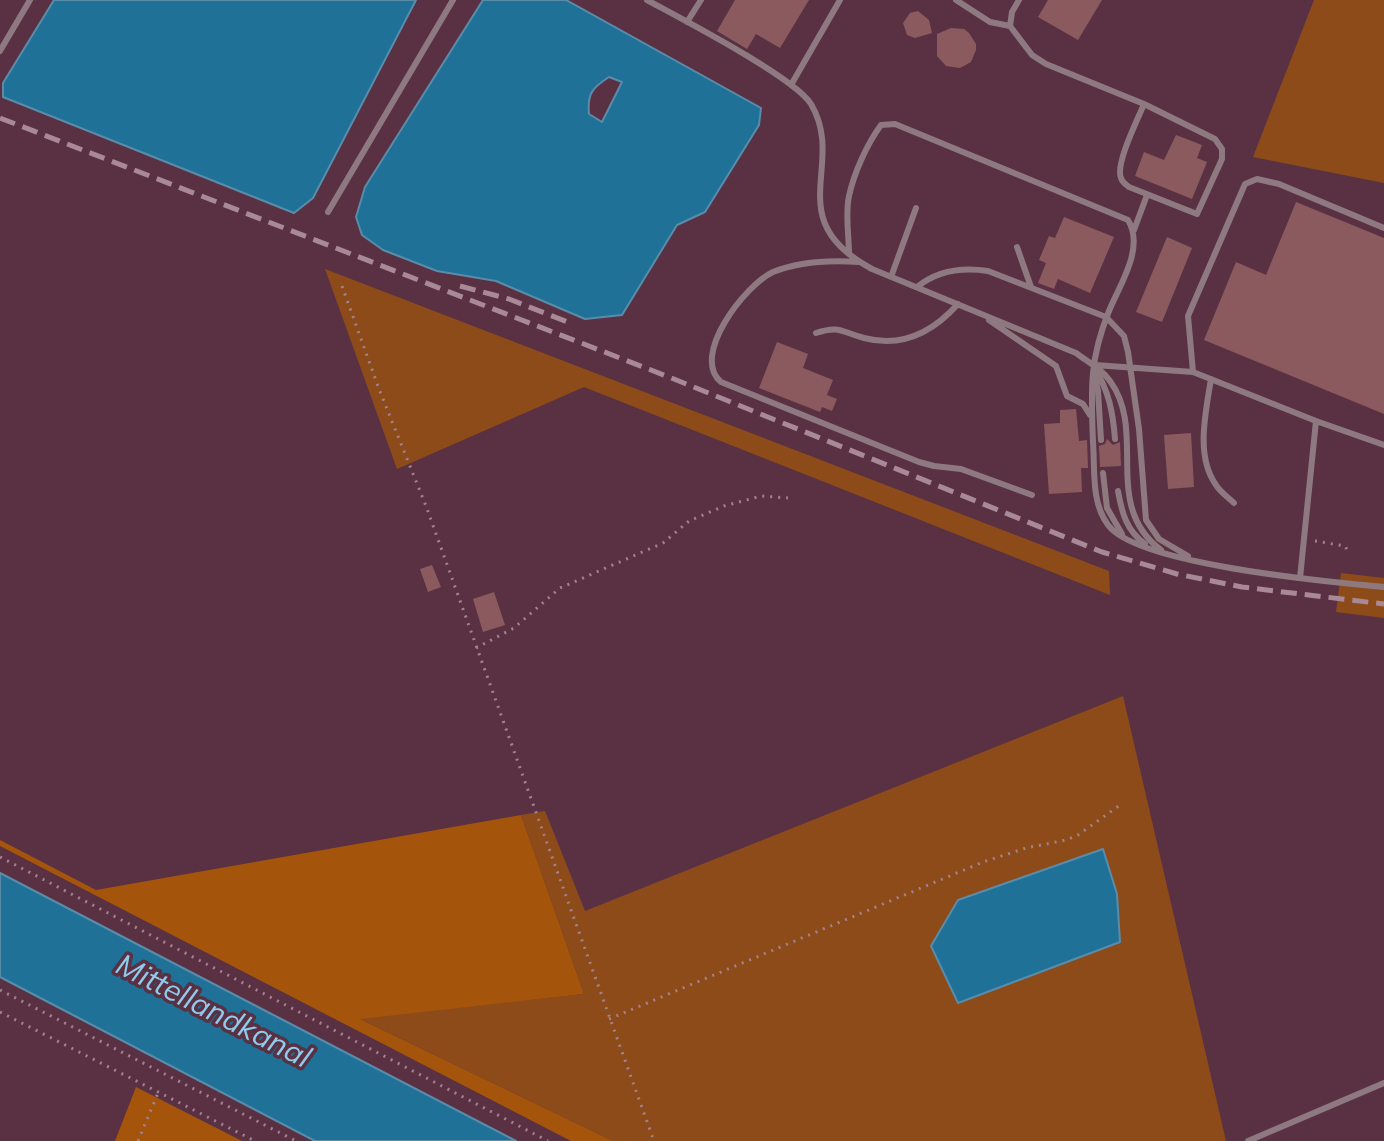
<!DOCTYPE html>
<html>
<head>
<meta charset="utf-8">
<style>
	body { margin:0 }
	canvas { display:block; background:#593142 }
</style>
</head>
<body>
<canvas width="1384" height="1141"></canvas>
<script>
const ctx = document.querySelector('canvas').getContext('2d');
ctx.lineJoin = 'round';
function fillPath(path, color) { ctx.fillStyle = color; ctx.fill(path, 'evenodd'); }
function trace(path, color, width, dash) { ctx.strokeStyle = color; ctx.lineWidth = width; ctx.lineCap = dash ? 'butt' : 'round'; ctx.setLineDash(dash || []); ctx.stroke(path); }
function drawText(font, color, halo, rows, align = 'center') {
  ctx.font = font + ' Mulish,sans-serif'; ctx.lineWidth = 7; ctx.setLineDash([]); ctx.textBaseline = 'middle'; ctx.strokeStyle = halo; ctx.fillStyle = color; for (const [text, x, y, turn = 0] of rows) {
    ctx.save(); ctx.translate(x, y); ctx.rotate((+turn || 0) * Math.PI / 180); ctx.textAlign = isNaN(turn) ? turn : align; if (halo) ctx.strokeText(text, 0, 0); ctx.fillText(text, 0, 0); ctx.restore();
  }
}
const green = new Path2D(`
	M 1314,0 L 1384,0 L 1384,183 L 1253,157 Z
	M 325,269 L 1109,571 L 1110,595 L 584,387 L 397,469 Z
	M 1341,573 L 1384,578 L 1384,618 L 1336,612 Z
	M 1123,696 L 1226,1141 L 613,1141 L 358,1018 L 584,994 L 521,815 L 545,811 L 585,911 Z`);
const forest = new Path2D(`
	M 521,815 L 584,994 L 360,1019 L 613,1141 L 571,1141 L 0,846 L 0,840 L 96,890 Z
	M 136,1087 L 242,1141 L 115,1141 Z`);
const water = new Path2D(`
	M 54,0 L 416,0 L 313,198 L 294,213 L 3,97 L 3,83 Z
	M 483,0 L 566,0 L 761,108 L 759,125 L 705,212 L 677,225 L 622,315 L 585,319 L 496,281 L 437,271 L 383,250 L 362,235 L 356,217 L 365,187 ZM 609,77 L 622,82 L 602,122 L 589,114 C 587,94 592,88 609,77 Z
	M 1103,849 L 1117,894 L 1120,942 L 958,1003 L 931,946 L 958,900 Z
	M 0,873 L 516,1141 L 315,1141 L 0,977 Z`);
const building = new Path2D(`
	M 735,0 L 809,0 L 780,48 L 756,34 L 747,49 L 717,31 Z
	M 1048,0 L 1102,0 L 1078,40 L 1038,17 Z
	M 918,11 L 929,20 L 932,33 L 915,38 L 907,35 L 903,23 L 910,13 Z
	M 951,28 L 964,29 L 969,33 L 976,44 L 976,50 L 971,62 L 960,68 L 946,66 L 937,56 L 937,34 Z
	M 1176,135 L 1202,145 L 1197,158 L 1207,162 L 1192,199 L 1135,176 L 1144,152 L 1164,160 Z
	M 1296,202 L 1384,238 L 1384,414 L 1204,340 L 1236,262 L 1266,275 Z
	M 1064,217 L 1114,237 L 1090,293 L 1058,279 L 1054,289 L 1038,283 L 1046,263 L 1039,260 L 1049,236 L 1055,238 Z
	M 1167,237 L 1192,248 L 1162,322 L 1136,312 Z
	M 777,342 L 808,354 L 803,368 L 833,380 L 827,395 L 837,399 L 832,411 L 822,407 L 820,412 L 759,388 Z
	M 1076,409 L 1079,441 L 1087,440 L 1088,468 L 1081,468 L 1082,492 L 1049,494 L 1044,424 L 1060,423 L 1060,410 Z
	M 1191,433 L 1194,487 L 1168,489 L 1164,435 Z
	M 1107,439 L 1113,445 L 1120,442 L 1121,466 L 1100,467 L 1099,446 L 1105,444 Z
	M 432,565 L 441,587 L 428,592 L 420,569 Z
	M 494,592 L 505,625 L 483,632 L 473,599 Z`);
const path = new Path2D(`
	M 342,286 L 379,389 L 426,506 L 654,1141
	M 1315,541 L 1345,546 L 1349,553
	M 476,648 L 514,628 L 560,588 L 663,543 L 689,521 L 724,506 L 761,496 L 788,498
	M 0,857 L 548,1141
	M 0,990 L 296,1141
	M 0,1012 L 255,1141
	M 609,1019 L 983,862 L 1026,848 L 1066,840 L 1078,835 L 1120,805
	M 138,1141 L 158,1093`);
const service = new Path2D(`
	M 647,0 C 680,18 794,77 811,104 C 847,165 779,219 872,269 L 1076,353 C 1088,362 1102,369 1110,381 C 1148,433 1101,505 1161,550
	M 956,0 L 990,22 L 1010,26
	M 1019,0 L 1012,12 L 1010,26 L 1032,55 L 1046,64 L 1144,104
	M 687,22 L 701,0
	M 0,51 L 30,0
	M 791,85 L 840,0
	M 1144,104 L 1215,139 L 1222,149 L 1222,159 L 1197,214 L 1129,187 C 1125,184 1122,182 1121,178 C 1115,164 1138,119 1144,104 Z
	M 328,212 L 453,0
	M 1134,230 L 1147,195
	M 1017,247 L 1031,287
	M 849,254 C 849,236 845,214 849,196 C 854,173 867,144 881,125 L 895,124 L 1128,220 C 1145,248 1120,284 1109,311 C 1089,360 1091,391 1093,442 C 1095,470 1091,502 1108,525 C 1137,565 1331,582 1384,587
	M 859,262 C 831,260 800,261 773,272 C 745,285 690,356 721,382 L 919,462 L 934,466 L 961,469 L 1032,495
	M 891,277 L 916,208
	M 917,287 C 938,270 962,267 988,271 L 1106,317 L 1124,336 L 1128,352 L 1139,429 L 1146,520 L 1159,539 L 1188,556
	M 989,320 L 1056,366 L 1067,396 L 1083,404 L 1090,415
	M 816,333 C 840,325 841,332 864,338 C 902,348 933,332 958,304
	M 1095,365 L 1193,372 L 1316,421 L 1300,578
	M 1094,368 C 1109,390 1113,413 1115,439
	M 1193,372 L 1188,316 L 1245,184 L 1257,179 L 1279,184 L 1384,228
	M 1094,373 L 1098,391 L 1101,440
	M 1211,379 C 1206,411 1195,456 1216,485 C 1220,492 1228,497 1234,503
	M 1316,421 L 1384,445
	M 1103,473 L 1107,508 L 1122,534
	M 1118,491 C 1122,513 1126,530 1145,544
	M 1248,1141 L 1384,1083`);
const rail = new Path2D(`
	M 0,118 L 669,377 L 1102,552 L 1177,574 L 1242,587 L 1384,604
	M 460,286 L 509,299 L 570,323`);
const waterNames = [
	["Mittellandkanal",213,1012,27]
];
fillPath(green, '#8c4b18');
fillPath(forest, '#a4540b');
fillPath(water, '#1f7198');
trace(water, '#5a8caa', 2);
fillPath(building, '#8a5a5e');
trace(path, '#a3828f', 3, [2, 6]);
trace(service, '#8e7981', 6);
trace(rail, '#a98995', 5, [16, 8]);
drawText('italic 30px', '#90caec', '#593142', waterNames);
</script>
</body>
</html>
